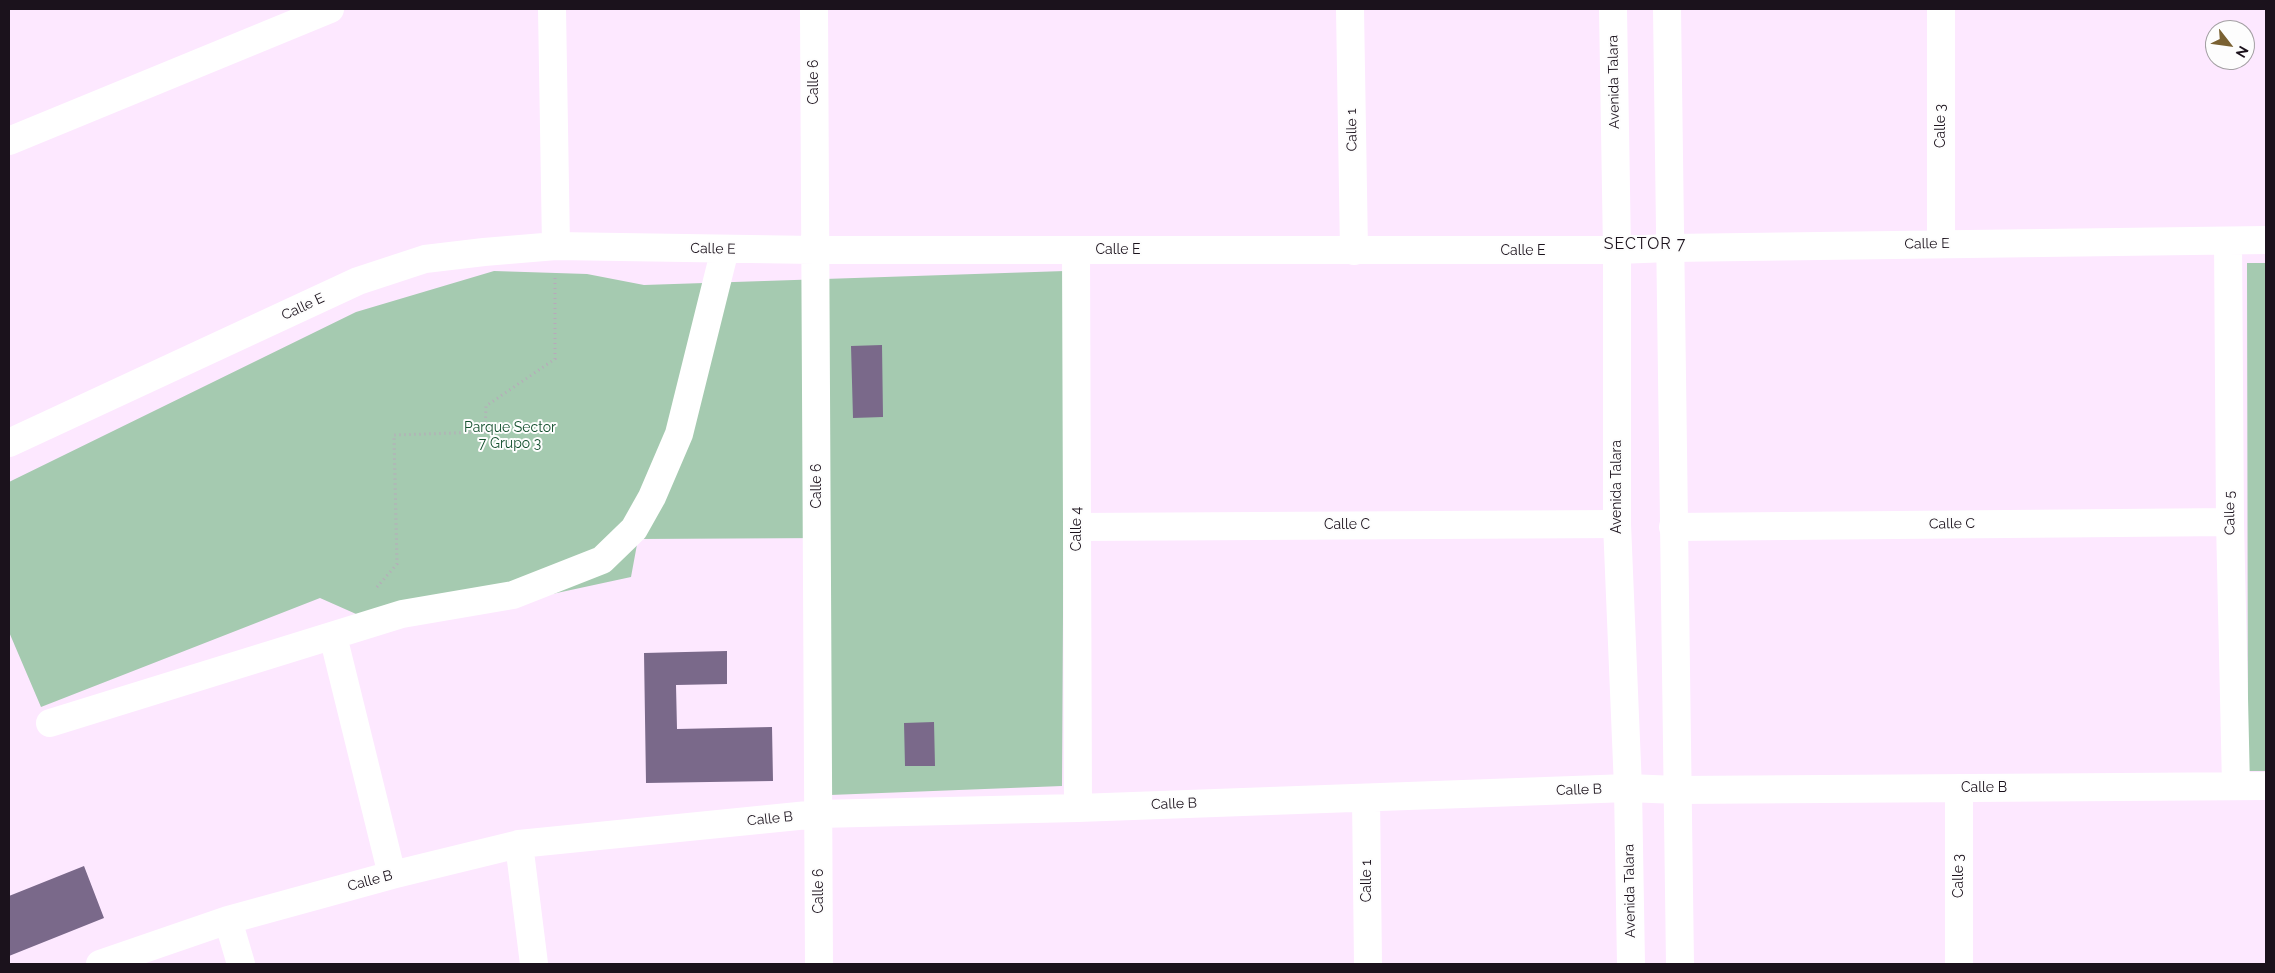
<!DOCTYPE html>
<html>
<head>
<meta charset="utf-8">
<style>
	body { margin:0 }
	#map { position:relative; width:2275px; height:973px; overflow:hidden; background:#fde8ff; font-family:Raleway,sans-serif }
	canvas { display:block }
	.frame { position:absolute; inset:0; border:10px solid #1b121c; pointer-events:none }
	.north { position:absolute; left:2205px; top:20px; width:50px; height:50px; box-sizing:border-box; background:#fdfdfd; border:1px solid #a39fa3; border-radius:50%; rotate:120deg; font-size:14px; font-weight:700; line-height:20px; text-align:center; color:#1b121c }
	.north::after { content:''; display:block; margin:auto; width:18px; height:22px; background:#7a6132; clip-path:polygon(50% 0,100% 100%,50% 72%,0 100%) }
</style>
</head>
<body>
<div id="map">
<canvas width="2275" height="973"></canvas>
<div class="frame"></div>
<div class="north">N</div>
</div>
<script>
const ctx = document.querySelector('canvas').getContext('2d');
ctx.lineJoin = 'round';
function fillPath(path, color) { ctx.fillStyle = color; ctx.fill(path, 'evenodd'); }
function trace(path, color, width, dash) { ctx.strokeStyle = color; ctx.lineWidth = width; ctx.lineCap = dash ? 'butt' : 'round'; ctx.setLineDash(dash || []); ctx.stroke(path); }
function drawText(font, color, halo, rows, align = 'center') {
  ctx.font = font + ' Raleway,sans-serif'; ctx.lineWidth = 4; ctx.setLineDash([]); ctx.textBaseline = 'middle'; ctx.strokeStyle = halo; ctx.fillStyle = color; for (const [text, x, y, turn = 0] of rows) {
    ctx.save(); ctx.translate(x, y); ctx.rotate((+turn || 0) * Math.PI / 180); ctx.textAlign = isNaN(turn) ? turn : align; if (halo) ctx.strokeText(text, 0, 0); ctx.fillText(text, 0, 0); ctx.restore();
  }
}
const green = new Path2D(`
	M 2247,263 L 2266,263 L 2266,771 L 2248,771 Z
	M 494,271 L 587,274 L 644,285 L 1065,271 L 1062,786 L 830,795 L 827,538 L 638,539 L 631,577 L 390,629 L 320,598 L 41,707 L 9,632 L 9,482 L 356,312 Z`);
const building = new Path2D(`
	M 882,345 L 883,417 L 853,418 L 851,346 Z
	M 727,651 L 727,684 L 676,685 L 677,729 L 772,727 L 773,781 L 646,783 L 644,653 Z
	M 934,722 L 935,766 L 905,766 L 904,723 Z
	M 84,866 L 104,918 L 9,956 L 9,896 Z`);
const path = new Path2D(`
	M 377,587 L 397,564 L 394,435 L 485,432 L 486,406 L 555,359 L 555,278`);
const street = new Path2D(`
	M 552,9 L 556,246
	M 814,9 L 819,964
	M 1350,9 L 1354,251
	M 9,141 L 330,9
	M 2228,241 L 2230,522 L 2236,786
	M 1941,244 L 1941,9
	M 1076,250 L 1078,808
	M 9,443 L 358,281 L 425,259 L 484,252 L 556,246 L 815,250 L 1617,250 L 1670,248 L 2266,240
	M 1077,527 L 1617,524
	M 1673,527 L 2230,522
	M 333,636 L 392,875
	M 50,723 L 402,614 L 513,595 L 602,560 L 634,529 L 652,497 L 679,434 L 725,249
	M 1959,788 L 1959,964
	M 1366,798 L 1368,964
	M 519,844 L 534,964
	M 228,920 L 241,964
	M 100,964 L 228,920 L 392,875 L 519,844 L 818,814 L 1078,808 L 1628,788 L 1677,790 L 2266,786`);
const secondary = new Path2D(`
	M 1613,9 L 1617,250 L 1617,524 L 1628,788 L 1631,964
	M 1667,9 L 1680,964`);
const streetNames = [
	["Calle 6",814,82,-90],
	["Avenida Talara",1614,82,-91],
	["Calle 3",1941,126,-90],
	["Calle 1",1352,130,-91],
	["Calle E",1927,244,-1],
	["Calle E",713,249,1],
	["Calle E",1118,250],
	["Calle E",1523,251],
	["Calle E",303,307,-25],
	["Calle 6",817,486,-90],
	["Avenida Talara",1617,487,-90],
	["Calle 5",2230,513,-91],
	["Calle C",1952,524,-1],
	["Calle C",1347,525],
	["Calle 4",1077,529,-90],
	["Calle B",1984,788],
	["Calle B",1579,790,-2],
	["Calle B",1174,804,-2],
	["Calle B",770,819,-6],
	["Calle 3",1959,876,-90],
	["Calle B",370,881,-15],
	["Calle 1",1367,881,-90],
	["Calle 6",819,891,-90],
	["Avenida Talara",1630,891,-91]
];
const parkNames = [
	["Parque Sector",510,428],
	["7 Grupo 3",510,444]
];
const quarterNames = [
	["SECTOR 7",1645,244]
];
fillPath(green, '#a5cab0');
fillPath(building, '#7a698a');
trace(path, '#b9a7bb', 3, [1, 4]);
trace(street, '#fff', 28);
trace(secondary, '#fff', 28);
drawText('14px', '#1b121c', '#fdfdfd', streetNames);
drawText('14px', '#14502e', '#fdfdfd', parkNames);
ctx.letterSpacing = '1px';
drawText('16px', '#1b121c', '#fdfdfd', quarterNames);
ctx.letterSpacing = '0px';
</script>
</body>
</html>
